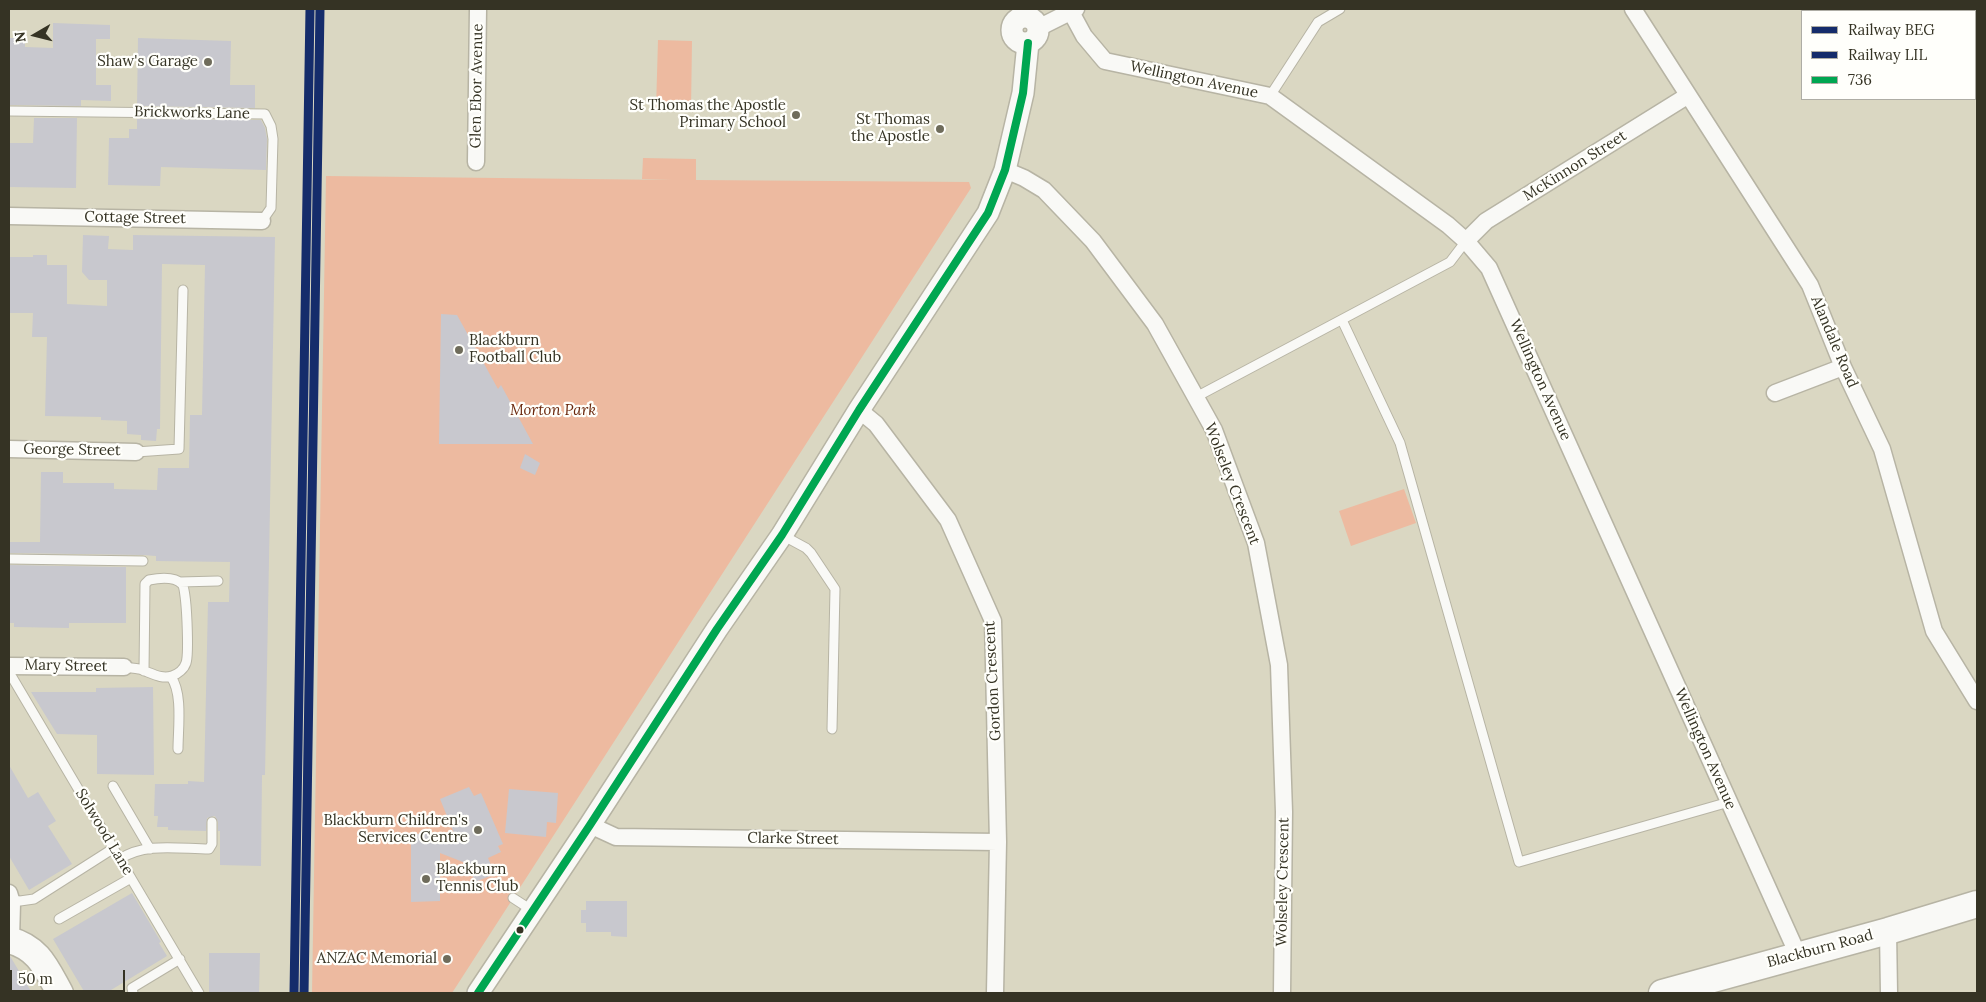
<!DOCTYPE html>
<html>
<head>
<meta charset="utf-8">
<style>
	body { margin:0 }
	#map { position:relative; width:1986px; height:1002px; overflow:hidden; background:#dad7c2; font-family:Lora,serif }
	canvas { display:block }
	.frame { position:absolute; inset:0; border:10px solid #353324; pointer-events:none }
	.legend { position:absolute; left:1801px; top:10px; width:175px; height:90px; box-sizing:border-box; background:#fffffb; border:1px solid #aeada5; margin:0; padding:6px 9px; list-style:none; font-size:15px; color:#353324 }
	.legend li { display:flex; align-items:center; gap:10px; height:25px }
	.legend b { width:25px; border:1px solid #aeada5 }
	.north { position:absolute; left:10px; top:10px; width:50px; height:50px; -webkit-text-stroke:4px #fffffb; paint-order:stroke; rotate:262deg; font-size:14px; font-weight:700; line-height:20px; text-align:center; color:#353324 }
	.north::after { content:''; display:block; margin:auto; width:18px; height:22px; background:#353324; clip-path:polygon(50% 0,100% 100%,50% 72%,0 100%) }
	.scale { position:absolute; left:10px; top:970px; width:115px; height:22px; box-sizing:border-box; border:2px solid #353324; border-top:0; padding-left:6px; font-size:15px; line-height:18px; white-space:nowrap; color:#353324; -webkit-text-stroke:4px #fffffb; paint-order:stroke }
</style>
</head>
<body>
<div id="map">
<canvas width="1986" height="1002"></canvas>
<div class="frame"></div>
<ul class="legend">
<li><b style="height:6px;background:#152c6b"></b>Railway BEG</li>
<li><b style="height:6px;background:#152c6b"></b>Railway LIL</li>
<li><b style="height:6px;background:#00a651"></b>736</li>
</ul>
<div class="north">N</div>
<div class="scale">50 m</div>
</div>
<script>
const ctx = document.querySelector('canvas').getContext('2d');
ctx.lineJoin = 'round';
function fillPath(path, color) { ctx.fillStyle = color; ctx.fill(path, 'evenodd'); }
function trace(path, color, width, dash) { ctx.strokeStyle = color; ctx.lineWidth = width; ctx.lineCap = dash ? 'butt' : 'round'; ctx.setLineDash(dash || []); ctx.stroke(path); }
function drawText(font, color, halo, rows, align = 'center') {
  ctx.font = font + ' Lora,serif'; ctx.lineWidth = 4.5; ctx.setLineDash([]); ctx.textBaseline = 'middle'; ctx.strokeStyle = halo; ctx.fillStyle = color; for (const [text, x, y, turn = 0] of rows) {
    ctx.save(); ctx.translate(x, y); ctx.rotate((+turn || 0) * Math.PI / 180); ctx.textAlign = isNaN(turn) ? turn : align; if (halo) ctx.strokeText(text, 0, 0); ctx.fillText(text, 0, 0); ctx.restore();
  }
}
const green = new Path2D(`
	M 658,40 L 692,41 L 691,110 L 656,109 Z
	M 643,158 L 696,159 L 696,180 L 969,182 L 971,188 L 452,993 L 312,993 L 326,176 L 672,180 L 642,179 Z
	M 1404,489 L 1416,523 L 1351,546 L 1339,511 Z`);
const building = new Path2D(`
	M 53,23 L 110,25 L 110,39 L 96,39 L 96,85 L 111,85 L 111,101 L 81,100 L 81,106 L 9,105 L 9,38 L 25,38 L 25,47 L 53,48 Z
	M 138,38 L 231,41 L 230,85 L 255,85 L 255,108 L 137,106 Z
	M 34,118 L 77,118 L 76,188 L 9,187 L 9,143 L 33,143 Z
	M 137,119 L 261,120 L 265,128 L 267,139 L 266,170 L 161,167 L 160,186 L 108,185 L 109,138 L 129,138 L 129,129 L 137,129 Z
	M 83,235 L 109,236 L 108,249 L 133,250 L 133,235 L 275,237 L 265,775 L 262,775 L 261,866 L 220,865 L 220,831 L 218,831 L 218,822 L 215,816 L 207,818 L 206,831 L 168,830 L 168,827 L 157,827 L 158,816 L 154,816 L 155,784 L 188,784 L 188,781 L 204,782 L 208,602 L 229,602 L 230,562 L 156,561 L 156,556 L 143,555 L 9,553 L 9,542 L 40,542 L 41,472 L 63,472 L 63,483 L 114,483 L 114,489 L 157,490 L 158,468 L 189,468 L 190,415 L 202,415 L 205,265 L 162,264 L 160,429 L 157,429 L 156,441 L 141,440 L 141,435 L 127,434 L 127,421 L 101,420 L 101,417 L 45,416 L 47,337 L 32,337 L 33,313 L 9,313 L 9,257 L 33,257 L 33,255 L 47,255 L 47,265 L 67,265 L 67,304 L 107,306 L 107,280 L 89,280 L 82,272 Z
	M 441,314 L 457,315 L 498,389 L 501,385 L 533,444 L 439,444 Z
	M 525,454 L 540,463 L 535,475 L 520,468 Z
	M 9,565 L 126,567 L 126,623 L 69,623 L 69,628 L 14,627 L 14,623 L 9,623 Z
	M 153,687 L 154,775 L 97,774 L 97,735 L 57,734 L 31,692 L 96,692 L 96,688 Z
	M 9,765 L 28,798 L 38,792 L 56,821 L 48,826 L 72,864 L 29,890 L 9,856 Z
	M 469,787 L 474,796 L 481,793 L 503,844 L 498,846 L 501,852 L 488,858 L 495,874 L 475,882 L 468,864 L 440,853 L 440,901 L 411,902 L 411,834 L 454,833 L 440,799 Z
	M 509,789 L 558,793 L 556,823 L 547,822 L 546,837 L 505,833 Z
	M 132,893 L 161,942 L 159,943 L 167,956 L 111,990 L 113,993 L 85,993 L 53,939 Z
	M 586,901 L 627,901 L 627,937 L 611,936 L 611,932 L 586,932 L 586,923 L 581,923 L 581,910 L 586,910 Z
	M 209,953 L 260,953 L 259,993 L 209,993 Z
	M 9,956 L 10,956 L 32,993 L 9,993 Z`);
const service = new Path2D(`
	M 1270,96 L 1318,22 L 1340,9
	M 9,111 L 265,114 L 271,126 L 273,139 L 271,208 L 262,221
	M 1342,320 L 1400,443 L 1519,862 L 1729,802
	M 1196,397 L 1450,262 L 1466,241
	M 136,452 L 179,449 L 183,290
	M 782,535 L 806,548 L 811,553 L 835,589 L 832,729
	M 9,559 L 143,561
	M 180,582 L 218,581
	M 124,667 C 129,668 134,668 139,669 C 150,672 161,680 172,676 C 178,674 184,669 186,663 C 189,654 187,589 182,584 C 174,576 159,578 149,580 L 145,584 L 144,671
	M 9,672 L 199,993
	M 171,677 C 183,693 178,729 178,749
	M 113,786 L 150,849
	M 120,859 C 145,842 180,849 209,849 L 212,844 L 212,822
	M 513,898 L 533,911
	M 11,900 L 20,901 L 34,899 L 114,848
	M 59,919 L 131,878
	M 133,993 L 132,988 L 180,959`);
const minor = new Path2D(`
	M 1633,9 L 1810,285 L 1843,367 L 1882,449 L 1934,631 L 1977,701
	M 1923,9 L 1926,11
	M 1071,12 L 1084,36 L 1105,61 L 1270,96 L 1448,225 L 1466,241 L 1489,268 L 1798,955
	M 1038,28 L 1076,9
	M 1975,41 L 1977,42
	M 476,162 L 478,9
	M 1005,170 L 1024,178 L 1044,190 L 1093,241 L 1155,324 L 1214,430 L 1256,543 L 1279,665 L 1284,812 L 1282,993
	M 9,216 L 262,221
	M 1466,241 L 1486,221 L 1687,96
	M 1775,393 L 1843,367
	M 859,410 L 876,424 L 948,520 L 993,621 L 998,842 L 995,993
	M 9,449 L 136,452
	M 9,666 L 124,667
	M 590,825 L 616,837 L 998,842
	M 9,893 L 12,903 L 11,940
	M 1888,931 L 1889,993`);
const tertiary = new Path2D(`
	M1012 30a13 13 0 1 1 26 0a13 13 0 1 1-26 0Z
	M 478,993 L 590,825 L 717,629 L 782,535 L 859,410 L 988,213 L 1005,170 L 1023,93 L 1028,43`);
const primary = new Path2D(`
	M 9,940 C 39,948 46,968 60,993
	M 1662,993 L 1888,931 L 1977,904`);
const bus1 = new Path2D(`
	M 478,993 L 590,825 L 717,629 L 782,535 L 859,410 L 988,213 L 1005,170 L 1023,93 L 1028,43`);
const rail1 = new Path2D(`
	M 294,993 L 310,9`);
const rail2 = new Path2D(`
	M 304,993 L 320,9`);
const markers = [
	[208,62,5,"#6f6c5b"],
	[796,115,5,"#6f6c5b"],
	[940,129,5,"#6f6c5b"],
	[459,350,5,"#6f6c5b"],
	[478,830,5,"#6f6c5b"],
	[426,879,5,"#6f6c5b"],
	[520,930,4.5,"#353324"],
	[447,959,5,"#6f6c5b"]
];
const poiNames = [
	["Shaw's Garage",198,62],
	["St Thomas the Apostle",786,106],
	["Primary School",786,123],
	["St Thomas",930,120],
	["the Apostle",930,137],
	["Blackburn",469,341,"left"],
	["Football Club",469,358,"left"],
	["Blackburn Children's",468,821],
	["Services Centre",468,838],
	["Blackburn",436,870,"left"],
	["Tennis Club",436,887,"left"],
	["ANZAC Memorial",437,959]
];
const streetNames = [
	["Wellington Avenue",1194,80,12],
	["Glen Ebor Avenue",477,86,-89],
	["Brickworks Lane",192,113,1],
	["McKinnon Street",1575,166,-32],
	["Cottage Street",135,218,1],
	["Alandale Road",1834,342,67],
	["Wellington Avenue",1540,380,66],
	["George Street",72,450,1],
	["Wolseley Crescent",1232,484,69],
	["Mary Street",66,666,1],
	["Gordon Crescent",993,681,-93],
	["Wellington Avenue",1705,749,66],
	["Solwood Lane",104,832,59],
	["Clarke Street",793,839,1],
	["Wolseley Crescent",1283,882,-89],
	["Blackburn Road",1820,949,-15]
];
const parkNames = [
	["Morton Park",553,411]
];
fillPath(green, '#edbaa0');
fillPath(building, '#c8c8ce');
trace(service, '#b7b4a4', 11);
trace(minor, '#b7b4a4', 19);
trace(tertiary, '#b7b4a4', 24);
trace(primary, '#b7b4a4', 29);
trace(service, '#f9f9f6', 9);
trace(minor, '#f9f9f6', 16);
trace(tertiary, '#f9f9f6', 21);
trace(primary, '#f9f9f6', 26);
trace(bus1, '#00a651', 8);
trace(rail1, '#152c6b', 9);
trace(rail2, '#152c6b', 9);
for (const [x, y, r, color] of markers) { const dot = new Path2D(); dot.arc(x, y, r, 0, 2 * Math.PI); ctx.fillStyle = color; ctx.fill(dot); trace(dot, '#fffffb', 2); }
drawText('15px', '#353324', '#fffffb', poiNames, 'right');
drawText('15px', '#353324', '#fffffb', streetNames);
drawText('italic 15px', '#6a270c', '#fffffb', parkNames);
</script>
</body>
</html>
